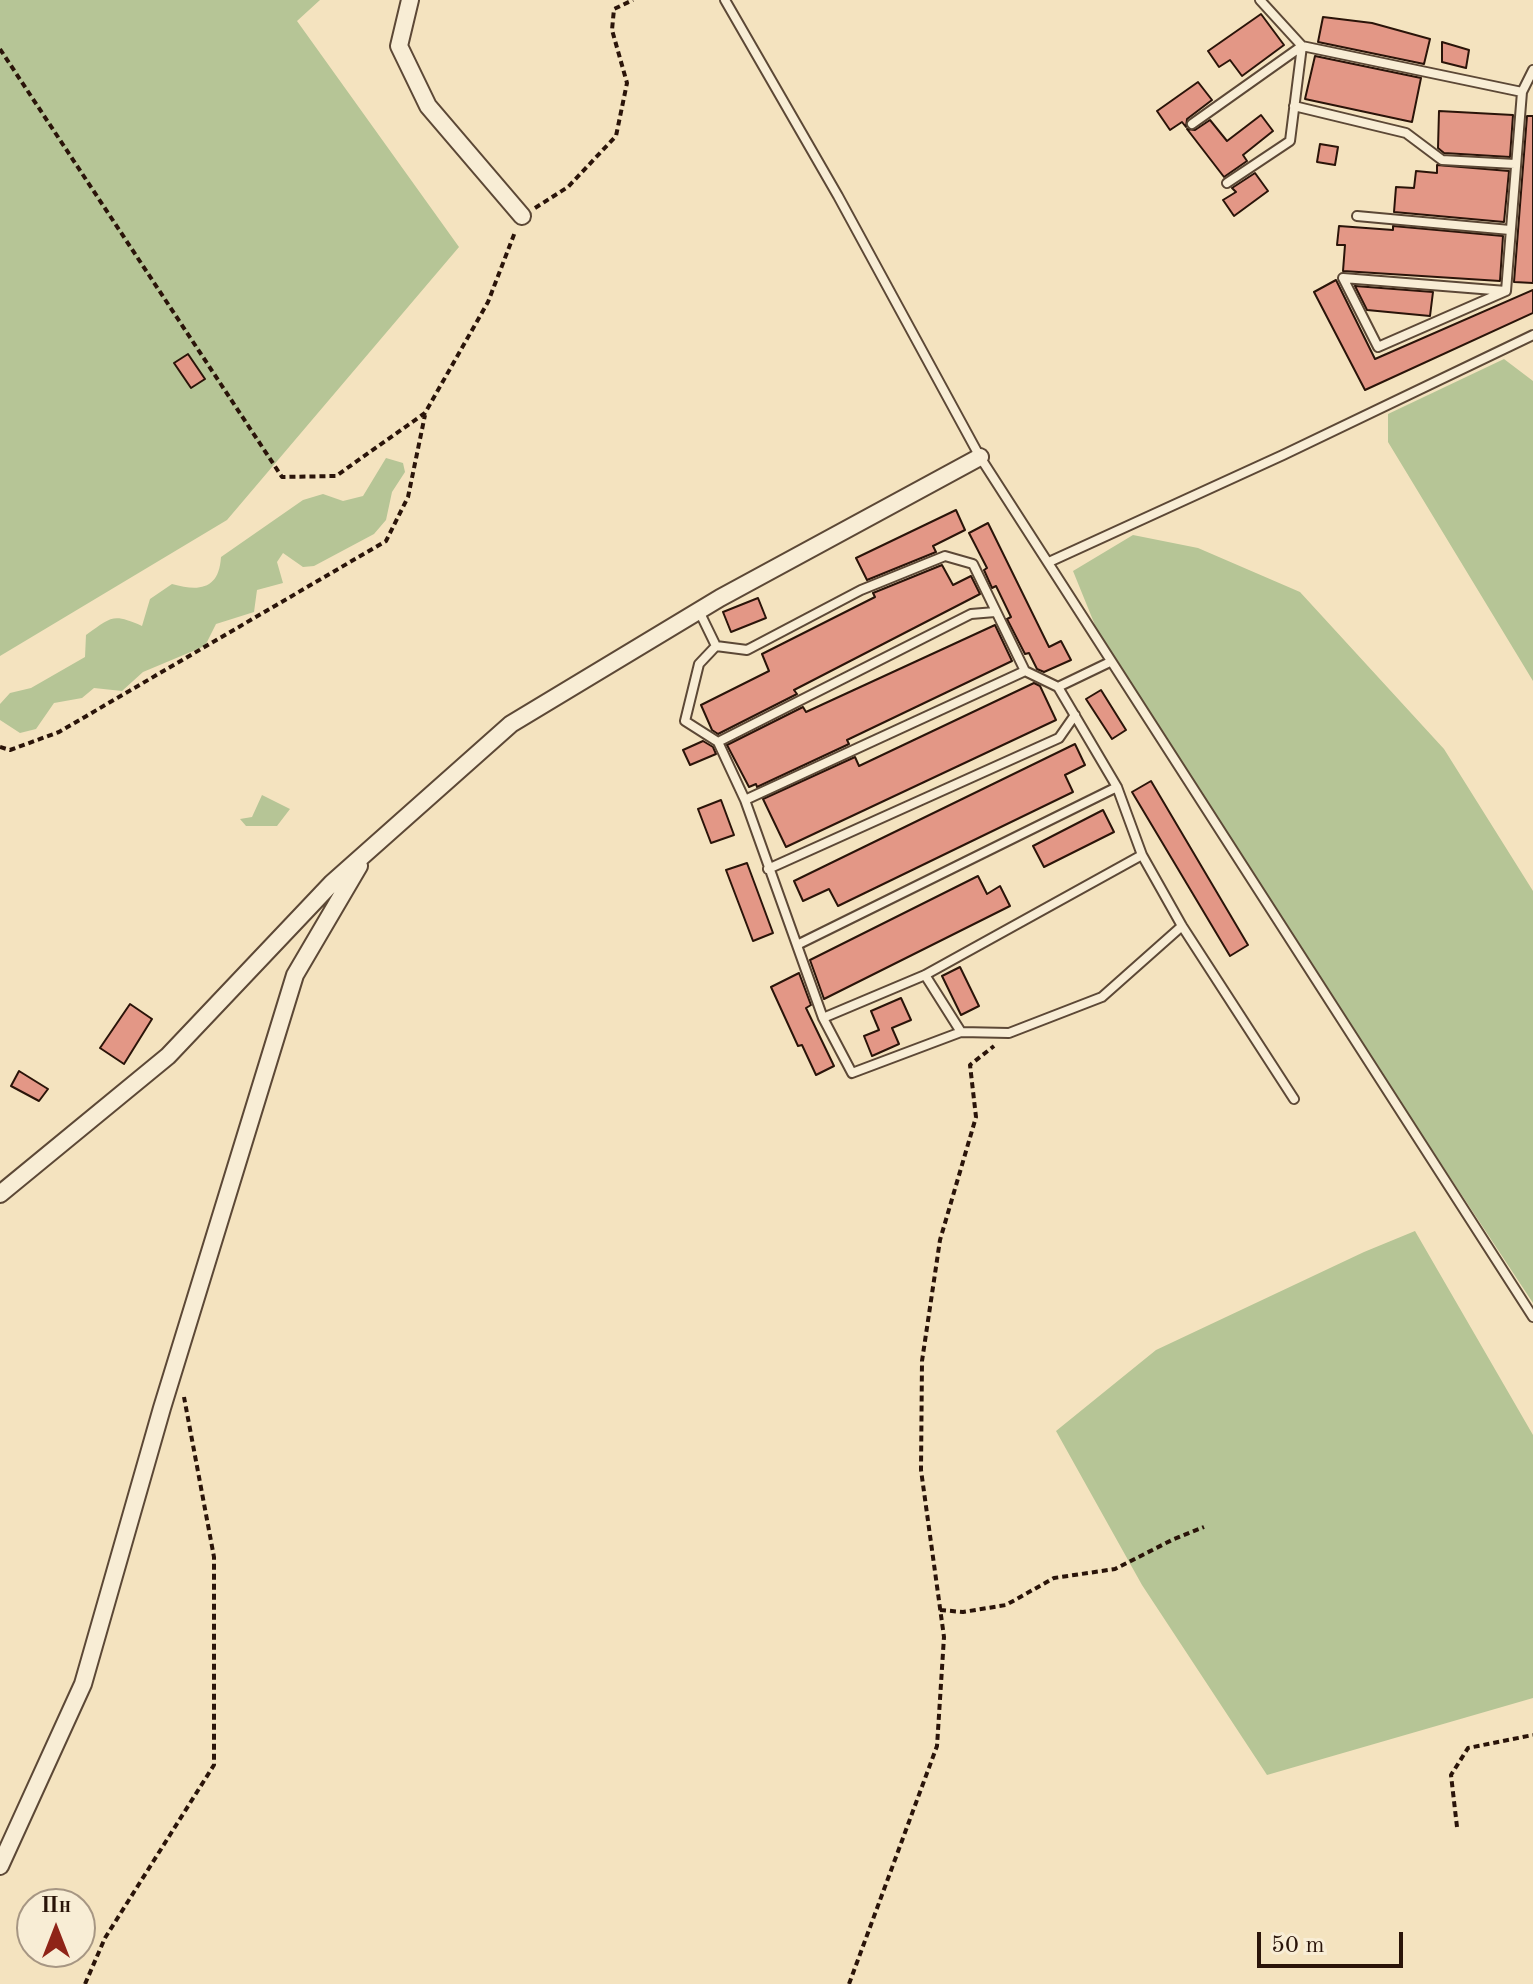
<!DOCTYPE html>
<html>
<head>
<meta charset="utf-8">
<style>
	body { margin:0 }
	#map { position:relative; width:1533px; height:1984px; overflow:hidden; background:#f4e3bf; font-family:"Old Standard TT",serif }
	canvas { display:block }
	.north { position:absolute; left:16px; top:1888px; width:80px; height:80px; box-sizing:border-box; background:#f8edd5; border:2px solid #a69683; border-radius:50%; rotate:0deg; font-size:22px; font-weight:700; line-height:32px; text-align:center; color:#2a1409 }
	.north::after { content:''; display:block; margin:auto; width:28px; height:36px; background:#8f2418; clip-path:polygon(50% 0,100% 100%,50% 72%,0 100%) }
	.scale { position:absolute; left:1257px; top:1932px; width:146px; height:36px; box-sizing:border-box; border:4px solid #2a1409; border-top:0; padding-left:10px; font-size:24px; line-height:28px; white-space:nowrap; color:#2a1409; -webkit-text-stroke:6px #f8edd5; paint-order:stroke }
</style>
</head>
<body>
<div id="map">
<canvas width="1533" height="1984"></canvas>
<div class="north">Пн</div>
<div class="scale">50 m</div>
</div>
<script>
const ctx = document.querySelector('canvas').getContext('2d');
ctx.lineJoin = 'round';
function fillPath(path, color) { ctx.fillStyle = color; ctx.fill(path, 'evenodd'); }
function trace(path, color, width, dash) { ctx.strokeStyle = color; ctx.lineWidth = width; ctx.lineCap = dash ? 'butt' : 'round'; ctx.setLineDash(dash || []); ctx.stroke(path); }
const green = new Path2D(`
	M 0,0 L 320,0 L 297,21 L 459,247 L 227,520 L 0,656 Z
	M 1504,359 L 1533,381 L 1533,681 L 1388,442 L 1388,414 Z
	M 386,458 L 403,463 L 405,472 L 392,492 L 386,520 L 374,534 L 314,566 L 303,567 L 283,553 L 277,562 L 283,583 L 257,590 L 254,612 L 216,624 L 205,646 L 143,672 L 122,691 L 94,688 L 82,698 L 54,703 L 36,729 L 20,733 L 0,720 L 0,704 L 10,693 L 31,688 L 85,657 L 86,635 C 112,617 112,613 142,626 L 150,599 L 172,584 C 200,592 219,589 221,557 L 303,500 L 323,494 L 343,501 L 363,496 Z
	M 1133,535 L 1198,548 L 1300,592 L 1444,749 L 1533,891 L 1533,1303 L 1110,662 L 1073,571 Z
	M 262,795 L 290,809 L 277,826 L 246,826 L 240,819 L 252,817 Z
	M 1415,1231 L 1533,1435 L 1533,1698 L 1267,1775 L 1142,1585 L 1056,1431 L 1156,1350 L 1364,1252 Z`);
const building = new Path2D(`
	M 1261,14 L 1284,45 L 1242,76 L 1230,60 L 1219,67 L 1208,51 Z
	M 1323,17 L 1372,23 L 1430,39 L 1424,64 L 1318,42 Z
	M 1442,42 L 1469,50 L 1466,68 L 1442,62 Z
	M 1315,56 L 1421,78 L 1412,122 L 1305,99 Z
	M 1198,82 L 1212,100 L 1187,119 L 1186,127 L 1182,122 L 1170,130 L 1157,111 Z
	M 1439,111 L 1513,115 L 1510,157 L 1444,153 L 1438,148 Z
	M 1261,115 L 1273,131 L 1243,155 L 1247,161 L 1224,177 L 1187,129 L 1195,130 L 1210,120 L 1227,141 Z
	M 1527,116 L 1533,116 L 1533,283 L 1514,282 Z
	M 1320,144 L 1338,147 L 1335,165 L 1317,162 Z
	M 1437,165 L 1509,171 L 1504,222 L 1394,212 L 1396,187 L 1414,188 L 1416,171 L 1437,173 Z
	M 1255,173 L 1268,191 L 1234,216 L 1223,200 L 1236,192 L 1232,188 Z
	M 1339,226 L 1393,230 L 1393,226 L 1503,236 L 1500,281 L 1343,271 L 1345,245 L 1337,245 Z
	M 1336,280 L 1375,359 L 1533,290 L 1533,313 L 1365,390 L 1314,292 Z
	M 1355,286 L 1433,292 L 1430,316 L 1367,310 Z
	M 188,354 L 205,379 L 191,388 L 174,363 Z
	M 956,510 L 965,530 L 933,546 L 936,552 L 867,580 L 856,558 Z
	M 988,523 L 1049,647 L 1061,641 L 1071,660 L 1044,672 L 1037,669 L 1029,653 L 1025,654 L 1007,619 L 1011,617 L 996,586 L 992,588 L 984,570 L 987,568 L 969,533 Z
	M 942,565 L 953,585 L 971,576 L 980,594 L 794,690 L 797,694 L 718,734 L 712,730 L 701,705 L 769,671 L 762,654 L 875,597 L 873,593 Z
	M 758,598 L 766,618 L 731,632 L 723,612 Z
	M 995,625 L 1012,661 L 847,740 L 849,744 L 757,787 L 756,784 L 749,787 L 727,745 L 803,707 L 806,712 Z
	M 1034,683 L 1040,686 L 1056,720 L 786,847 L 763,799 L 855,757 L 859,766 Z
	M 1101,690 L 1126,730 L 1112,739 L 1086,699 Z
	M 703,741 L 713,747 L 716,754 L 690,765 L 683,750 Z
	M 1075,744 L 1085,765 L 1065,775 L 1073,792 L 838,906 L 829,889 L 803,901 L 794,881 Z
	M 1151,781 L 1248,945 L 1230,956 L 1132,792 Z
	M 721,800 L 734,835 L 711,843 L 698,809 Z
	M 1103,810 L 1114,832 L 1044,867 L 1033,846 Z
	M 747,863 L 773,933 L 753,941 L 726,870 Z
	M 978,876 L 987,894 L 1000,886 L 1010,906 L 824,999 L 810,960 Z
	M 960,967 L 979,1006 L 961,1015 L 942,976 Z
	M 799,973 L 811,1005 L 806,1008 L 834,1066 L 816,1075 L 802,1045 L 798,1046 L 771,987 Z
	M 901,998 L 911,1020 L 892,1028 L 899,1044 L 872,1056 L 864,1036 L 879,1030 L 871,1011 Z
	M 130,1004 L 152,1019 L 124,1064 L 100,1048 Z
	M 19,1071 L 48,1089 L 39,1101 L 11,1086 Z`);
const path = new Path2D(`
	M 0,49 L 282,477 L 336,476 L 425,413 L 488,302 L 515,232
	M 535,208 L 568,187 L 616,136 L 627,83 L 612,30 L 614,9 L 633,0
	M 0,747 L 10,750 L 59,732 L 386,541 L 408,497 L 425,415
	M 940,1610 L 963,1612 L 1006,1605 L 1054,1578 L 1115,1569 L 1174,1539 L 1204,1527
	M 1457,1827 L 1451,1775 L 1468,1748 L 1533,1735
	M 85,1984 L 105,1938 L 214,1765 L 214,1557 L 184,1397
	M 849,1984 L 937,1746 L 944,1637 L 921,1470 L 922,1361 L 940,1240 L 976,1117 L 970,1065 L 994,1046`);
const lane = new Path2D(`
	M 725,0 L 838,196 L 980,457 L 1533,1317
	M 1260,0 L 1302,46 L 1522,92 L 1533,70
	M 1294,106 L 1406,133 L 1442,160 L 1515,164
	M 1192,124 L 1302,46
	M 1227,183 L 1290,141 L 1302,46
	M 1357,216 L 1510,230
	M 1506,291 L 1343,278 L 1378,347 L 1506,291 L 1522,92
	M 1049,562 L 1283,455 L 1533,335
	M 699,611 L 716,646 L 747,650 L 861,590 L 945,556 L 973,564 L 1025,671 L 1058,687 L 1117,787 L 1142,855 L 1182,926 L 1294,1099
	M 716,646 L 699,664 L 685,721 L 718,742 L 745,800 L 823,1018 L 852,1073 L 961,1032
	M 1058,687 L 1110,662
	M 718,742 L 971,614 L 995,612
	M 745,800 L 1025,671
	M 768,869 L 1059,738 L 1075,715
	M 797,945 L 1117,787
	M 925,975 L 961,1032 L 1009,1033 L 1102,997 L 1182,926
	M 823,1018 L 925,975 L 1142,855`);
const street = new Path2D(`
	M 410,0 L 399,46 L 428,106 L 522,216
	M 0,1194 L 168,1056 L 332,883 L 511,724 L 720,598 L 980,457
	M 0,1866 L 83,1684 L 162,1408 L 295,975 L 359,866`);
fillPath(green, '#b6c596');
fillPath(building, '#e39786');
trace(building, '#2a1409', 2);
trace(lane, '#5c4836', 12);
trace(street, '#5c4836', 20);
trace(path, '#2a1409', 4, [6, 4]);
trace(lane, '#f8edd5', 8);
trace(street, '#f8edd5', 16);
</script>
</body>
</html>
